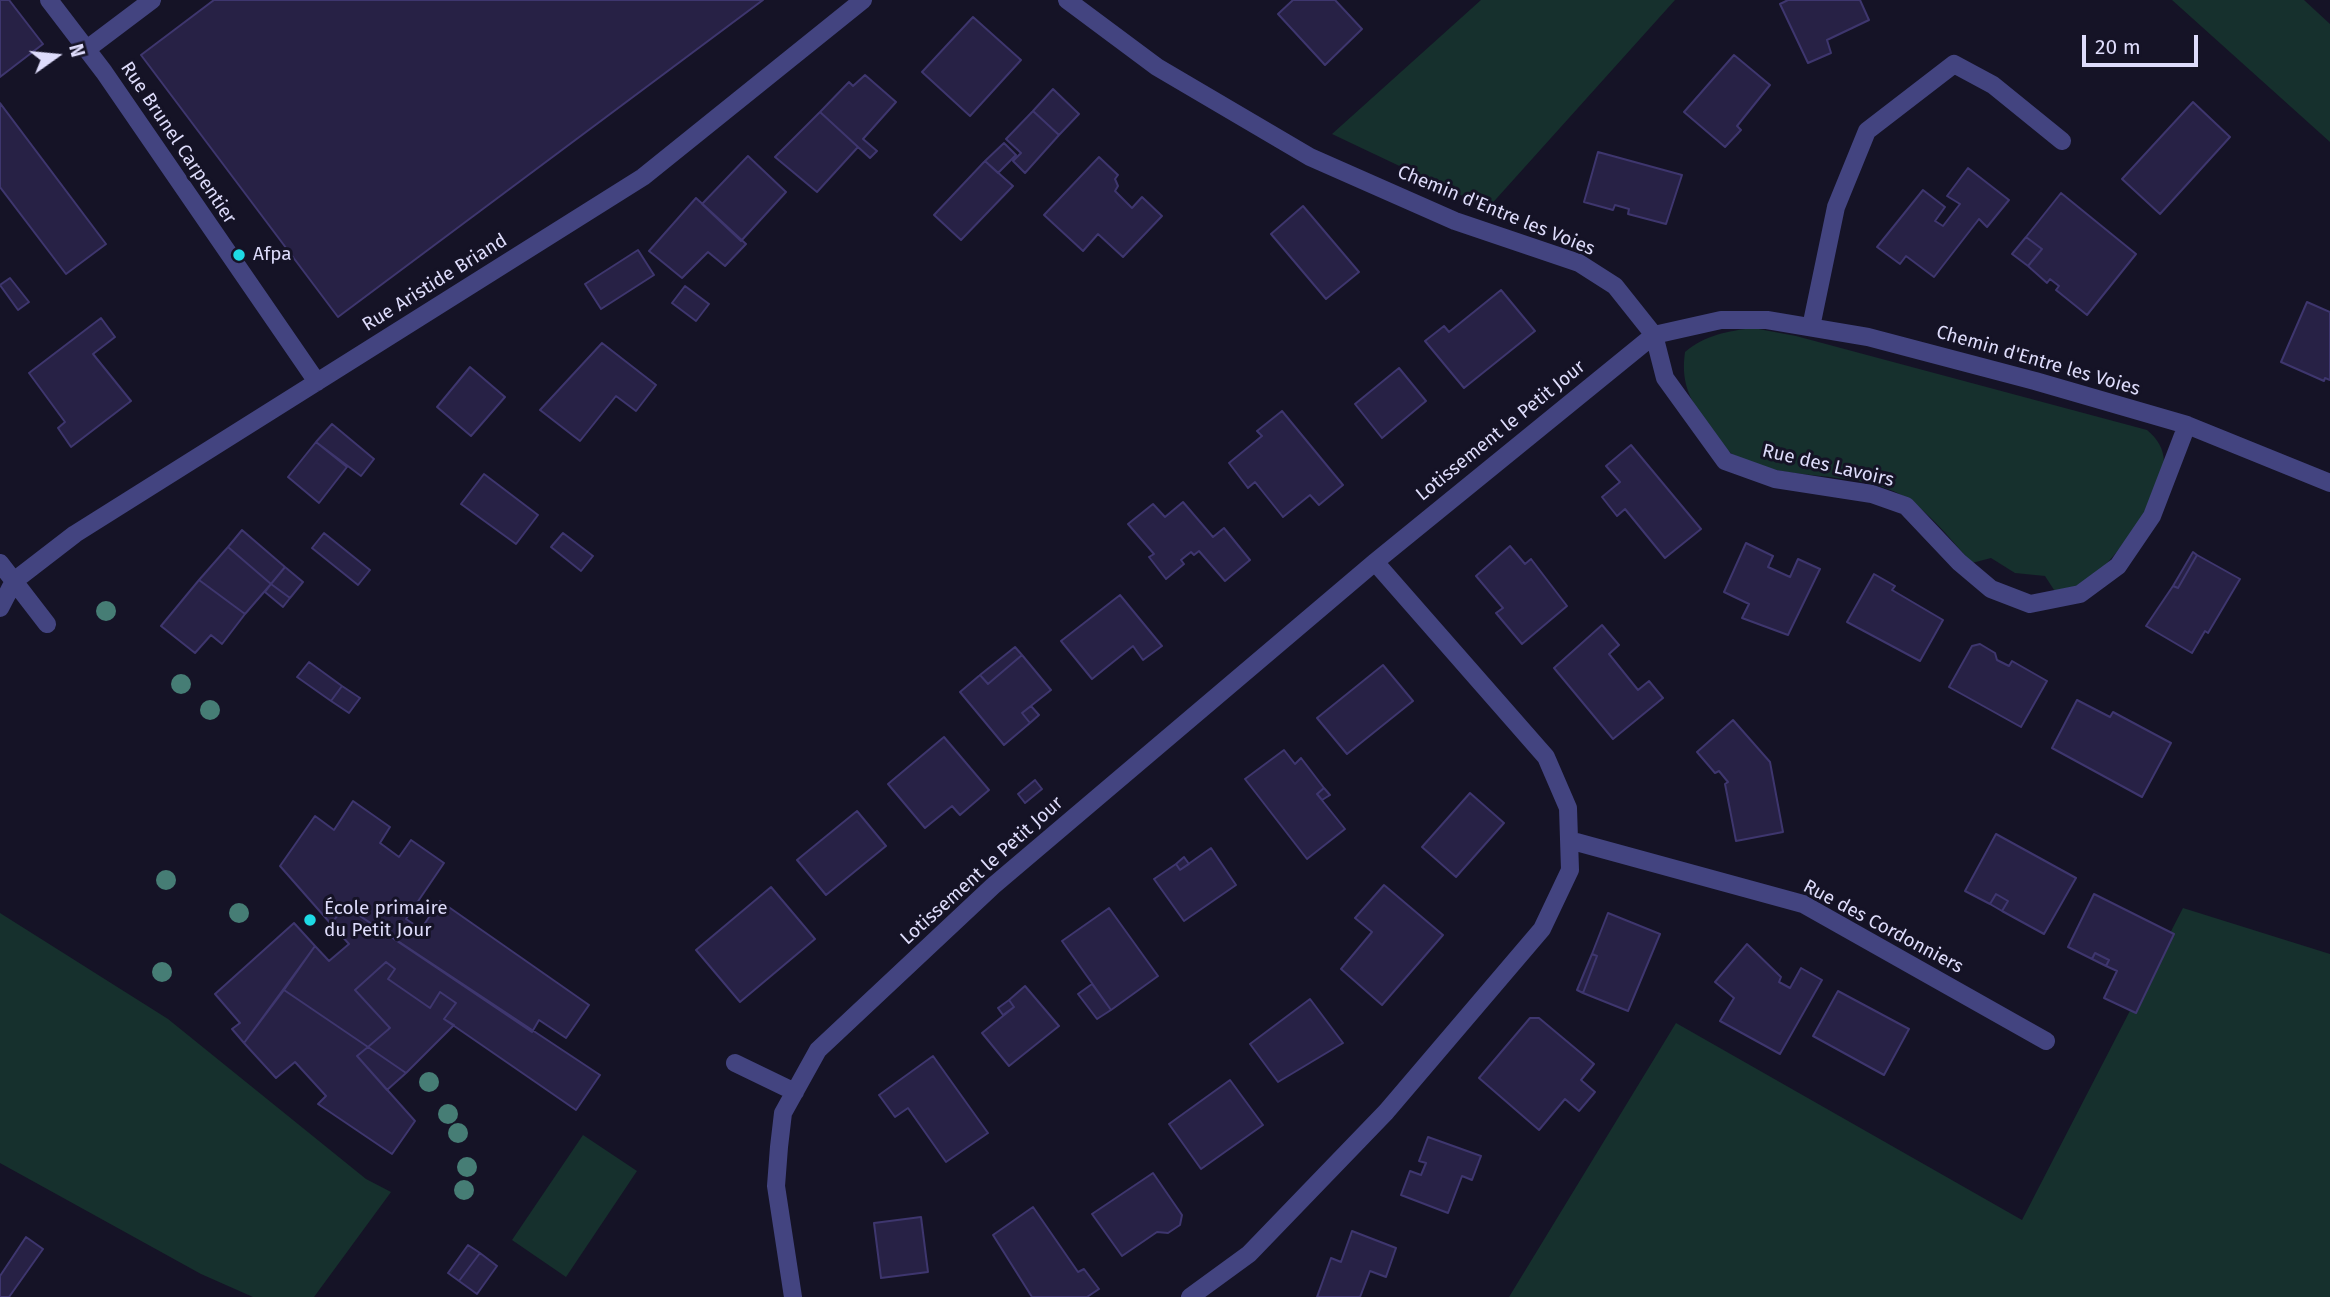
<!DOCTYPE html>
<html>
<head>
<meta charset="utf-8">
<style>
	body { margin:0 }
	#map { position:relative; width:2330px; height:1297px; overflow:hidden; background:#151326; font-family:"Fira Sans",sans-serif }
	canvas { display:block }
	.north { position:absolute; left:21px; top:21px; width:70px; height:70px; -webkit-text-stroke:5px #151326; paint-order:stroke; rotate:75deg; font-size:19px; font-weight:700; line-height:28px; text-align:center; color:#dedcfb }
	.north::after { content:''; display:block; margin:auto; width:24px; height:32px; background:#dedcfb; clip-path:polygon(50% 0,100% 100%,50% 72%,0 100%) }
	.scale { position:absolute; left:2082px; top:35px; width:116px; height:32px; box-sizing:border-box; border:4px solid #dedcfb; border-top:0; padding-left:9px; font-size:21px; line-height:24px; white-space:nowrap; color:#dedcfb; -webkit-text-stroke:5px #151326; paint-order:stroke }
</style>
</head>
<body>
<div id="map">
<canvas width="2330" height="1297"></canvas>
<div class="north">N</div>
<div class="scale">20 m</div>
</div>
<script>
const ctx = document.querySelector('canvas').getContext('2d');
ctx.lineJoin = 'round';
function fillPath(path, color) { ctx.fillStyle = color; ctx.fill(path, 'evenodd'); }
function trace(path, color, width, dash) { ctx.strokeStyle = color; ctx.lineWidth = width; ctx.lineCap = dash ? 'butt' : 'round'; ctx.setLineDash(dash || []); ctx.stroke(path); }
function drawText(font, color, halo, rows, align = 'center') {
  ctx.font = font + ' "Fira Sans",sans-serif'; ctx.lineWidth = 6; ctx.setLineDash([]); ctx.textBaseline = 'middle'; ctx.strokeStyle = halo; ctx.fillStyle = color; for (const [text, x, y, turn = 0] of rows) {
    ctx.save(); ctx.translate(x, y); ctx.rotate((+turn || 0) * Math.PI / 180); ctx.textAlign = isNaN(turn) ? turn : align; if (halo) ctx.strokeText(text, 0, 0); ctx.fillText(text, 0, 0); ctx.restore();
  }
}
const green = new Path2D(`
	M 1481,0 L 1675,0 L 1488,208 L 1332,134 Z
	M 2172,0 L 2304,0 L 2330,24 L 2330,142 Z
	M 1753,328 L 1796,336 L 2147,430 C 2157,438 2164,449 2164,462 C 2163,495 2110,569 2082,586 C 2075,590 2064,591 2056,593 L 2045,576 L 2015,573 L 1991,558 L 1972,563 C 1948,537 1922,501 1888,489 C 1841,471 1771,480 1732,454 C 1721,446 1713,431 1705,420 C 1688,398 1681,380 1685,352 C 1705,335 1728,331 1753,328 Z
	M 2183,908 L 2330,954 L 2330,1297 L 1509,1297 L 1676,1023 L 2022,1220 Z
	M 0,913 L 168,1019 L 366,1179 L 391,1192 L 314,1297 L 253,1297 L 201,1274 L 0,1163 Z
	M 583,1135 L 637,1171 L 566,1277 L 512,1240 Z`);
const building = new Path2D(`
	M 0,0 L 9,0 L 43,44 L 0,77 Z
	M 214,0 L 763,0 L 338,317 L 141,55 Z
	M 1293,0 L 1335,0 L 1362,29 L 1325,65 L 1278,14 Z
	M 1788,0 L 1860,0 L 1869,20 L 1827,40 L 1831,53 L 1808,63 L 1780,4 Z
	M 973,17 L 1021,60 L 970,116 L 922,72 Z
	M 1734,55 L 1770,85 L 1737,126 L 1741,130 L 1725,147 L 1684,112 Z
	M 865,75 L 896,102 L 863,139 L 877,151 L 870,158 L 820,112 L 849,82 L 853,86 Z
	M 1053,89 L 1079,114 L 1059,135 L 1033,111 Z
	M 2193,102 L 2230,137 L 2160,214 L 2122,179 Z
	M 0,103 L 106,244 L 66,274 L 0,187 Z
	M 1033,111 L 1059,135 L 1025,173 L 1013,161 L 1021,153 L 1006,139 Z
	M 820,112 L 858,147 L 817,192 L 775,157 Z
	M 1004,143 L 1016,155 L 998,173 L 985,161 Z
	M 1598,152 L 1682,175 L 1666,224 L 1628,214 L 1629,209 L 1615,205 L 1613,210 L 1584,202 Z
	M 748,156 L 786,192 L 741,241 L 702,204 Z
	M 1099,157 L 1118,175 L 1115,179 L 1118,186 L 1115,191 L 1132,208 L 1142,197 L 1162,216 L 1123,257 L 1098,234 L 1083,251 L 1044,215 Z
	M 985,161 L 1013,186 L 961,240 L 934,215 Z
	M 1968,168 L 2009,200 L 1987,227 L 1979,219 L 1934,277 L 1906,256 L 1900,264 L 1877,247 L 1923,190 L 1945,207 L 1935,221 L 1943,226 L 1960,204 L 1947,196 Z
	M 2061,193 L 2136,254 L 2087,315 L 2056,290 L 2059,286 L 2050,279 L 2047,283 L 2028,266 L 2042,249 L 2026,237 Z
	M 696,198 L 746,244 L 725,266 L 708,252 L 682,278 L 649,251 Z
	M 1303,206 L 1359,272 L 1326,299 L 1271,234 Z
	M 2026,237 L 2042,249 L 2028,266 L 2012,254 Z
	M 638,250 L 654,275 L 601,309 L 585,284 Z
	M 10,278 L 29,302 L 18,310 L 0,285 Z
	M 685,286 L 709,304 L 696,321 L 672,303 Z
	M 1501,290 L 1535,331 L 1464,388 L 1425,341 L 1444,326 L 1449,332 Z
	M 2307,302 L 2330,312 L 2330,380 L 2325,378 L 2324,381 L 2281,362 Z
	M 101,318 L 115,337 L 93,354 L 131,401 L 71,447 L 58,428 L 65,422 L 29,373 Z
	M 602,343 L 656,385 L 636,411 L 616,396 L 580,441 L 540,410 Z
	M 470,367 L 505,397 L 471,436 L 437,407 Z
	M 1399,368 L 1426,401 L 1382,438 L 1355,404 Z
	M 1282,411 L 1343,485 L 1319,505 L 1310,495 L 1283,517 L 1255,482 L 1248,488 L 1229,463 L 1262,436 L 1257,431 Z
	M 332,424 L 374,459 L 361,476 L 316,442 Z
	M 316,442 L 347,467 L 319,503 L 288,477 Z
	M 1631,445 L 1701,529 L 1665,558 L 1625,509 L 1617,516 L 1602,497 L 1620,482 L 1606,466 Z
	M 484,474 L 538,515 L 516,544 L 461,504 Z
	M 1183,502 L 1213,537 L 1224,528 L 1250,560 L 1225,581 L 1199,551 L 1194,555 L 1191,552 L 1181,560 L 1184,564 L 1166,579 L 1149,557 L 1154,554 L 1128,524 L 1153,504 L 1165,517 Z
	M 242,530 L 285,567 L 271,584 L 228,547 Z
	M 324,533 L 370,570 L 358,585 L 312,548 Z
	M 563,533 L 593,556 L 581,571 L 551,547 Z
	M 1746,543 L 1773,556 L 1768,567 L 1790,577 L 1798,559 L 1820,569 L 1788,635 L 1742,618 L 1749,604 L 1724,592 Z
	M 1510,546 L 1525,564 L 1531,559 L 1567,606 L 1522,644 L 1496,613 L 1503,608 L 1476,576 Z
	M 228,547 L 271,584 L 245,614 L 199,580 Z
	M 2193,552 L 2197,555 L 2178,588 L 2173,586 Z
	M 2197,555 L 2240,579 L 2208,633 L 2205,631 L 2192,653 L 2146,626 L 2173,586 L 2178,588 Z
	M 285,567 L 303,582 L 290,598 L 271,584 Z
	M 1874,574 L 1895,586 L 1892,590 L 1943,620 L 1920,661 L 1847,622 Z
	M 199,580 L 245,614 L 222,644 L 211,635 L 195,653 L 161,626 Z
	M 271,584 L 290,598 L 283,607 L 265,592 Z
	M 1120,595 L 1162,646 L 1143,660 L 1133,646 L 1092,679 L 1061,641 Z
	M 1602,625 L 1619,645 L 1609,654 L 1638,690 L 1649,681 L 1663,698 L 1613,739 L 1554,668 Z
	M 1980,644 L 1995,653 L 1997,660 L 2009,666 L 2012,661 L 2047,681 L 2021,727 L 1949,687 L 1972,646 Z
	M 1015,647 L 1022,655 L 988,684 L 980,675 Z
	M 1022,655 L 1051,690 L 1022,713 L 1030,723 L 1004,745 L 960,692 L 980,675 L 988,684 Z
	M 309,662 L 342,686 L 331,701 L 297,677 Z
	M 1383,665 L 1413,701 L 1347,754 L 1317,718 Z
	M 342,686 L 360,698 L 349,713 L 331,701 Z
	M 2077,700 L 2110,717 L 2113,712 L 2171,743 L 2142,797 L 2052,748 Z
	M 1031,706 L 1039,715 L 1030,723 L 1022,713 Z
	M 1733,720 L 1770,762 L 1783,832 L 1736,841 L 1725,784 L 1728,782 L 1719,771 L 1715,773 L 1697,752 Z
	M 944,737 L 989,790 L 960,815 L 952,806 L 925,828 L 888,784 Z
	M 1284,750 L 1295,764 L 1301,758 L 1324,788 L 1317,794 L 1345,829 L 1307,859 L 1245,779 Z
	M 1035,780 L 1042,789 L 1025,803 L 1018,794 Z
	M 1324,788 L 1330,795 L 1322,800 L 1317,794 Z
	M 1470,793 L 1504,823 L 1456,877 L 1422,847 Z
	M 353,801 L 390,827 L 380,843 L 399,857 L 411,840 L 444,863 L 406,919 L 421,929 L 440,901 L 589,1005 L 566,1038 L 539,1020 L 532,1032 L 345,906 L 331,924 L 280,866 L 315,816 L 334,830 Z
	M 857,811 L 886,846 L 826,895 L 797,860 Z
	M 1996,834 L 2076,878 L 2044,934 L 2002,911 L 2008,901 L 1996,894 L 1990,904 L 1965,891 Z
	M 1211,848 L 1236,885 L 1184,921 L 1154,879 L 1176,864 L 1180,870 Z
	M 1184,857 L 1189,864 L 1180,870 L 1176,864 Z
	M 1384,885 L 1443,935 L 1382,1005 L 1341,969 L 1372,932 L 1355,918 Z
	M 771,887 L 815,939 L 740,1002 L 696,950 Z
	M 1996,894 L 2008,901 L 2002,911 L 1990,904 Z
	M 2094,894 L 2174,934 L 2136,1013 L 2104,998 L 2117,971 L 2106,966 L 2109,960 L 2095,953 L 2092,959 L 2068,947 Z
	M 345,906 L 600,1075 L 576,1110 L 444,1019 L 456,1003 L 440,992 L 430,1008 L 388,979 L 395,969 L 386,962 L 355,990 L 390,1028 L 368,1047 L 284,990 L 315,946 L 329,961 L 349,944 L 331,924 Z
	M 1109,908 L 1158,976 L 1111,1010 L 1062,941 Z
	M 1608,913 L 1660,934 L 1628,1011 L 1583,993 L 1597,956 L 1592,954 Z
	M 294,923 L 315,946 L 244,1043 L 232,1029 L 240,1023 L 215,994 Z
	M 1747,944 L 1781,977 L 1779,982 L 1790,988 L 1801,968 L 1822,980 L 1780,1054 L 1720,1021 L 1734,998 L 1715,982 Z
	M 2095,953 L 2109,960 L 2106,966 L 2092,959 Z
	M 1592,954 L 1597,956 L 1583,993 L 1577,990 Z
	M 386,962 L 395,969 L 388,979 L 430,1008 L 440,992 L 456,1003 L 444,1019 L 454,1025 L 406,1073 L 368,1047 L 390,1028 L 355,990 Z
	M 1092,984 L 1111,1010 L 1097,1019 L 1078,994 Z
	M 1025,986 L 1059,1026 L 1009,1066 L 982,1033 L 1014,1007 L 1009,1000 Z
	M 284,990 L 368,1047 L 357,1056 L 415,1121 L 392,1154 L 318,1104 L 326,1096 L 295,1062 L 276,1078 L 244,1043 Z
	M 1838,991 L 1909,1029 L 1884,1075 L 1813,1036 Z
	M 1310,999 L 1343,1043 L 1278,1082 L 1250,1044 Z
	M 1009,1000 L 1014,1007 L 1003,1015 L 998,1008 Z
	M 1530,1018 L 1539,1018 L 1594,1064 L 1581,1080 L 1595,1092 L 1579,1111 L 1565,1099 L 1539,1130 L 1479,1078 Z
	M 368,1047 L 406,1073 L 387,1090 L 357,1056 Z
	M 933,1056 L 988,1133 L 946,1162 L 908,1108 L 895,1117 L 879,1095 Z
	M 1230,1080 L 1263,1125 L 1201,1169 L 1169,1124 Z
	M 1428,1137 L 1481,1156 L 1472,1180 L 1462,1176 L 1448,1213 L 1401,1195 L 1410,1171 L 1421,1175 L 1426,1163 L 1419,1161 Z
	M 1153,1173 L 1182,1215 L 1180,1225 L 1168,1233 L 1157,1232 L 1122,1256 L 1092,1214 Z
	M 1033,1207 L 1078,1272 L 1084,1269 L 1099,1289 L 1087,1297 L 1032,1297 L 993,1235 Z
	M 921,1217 L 928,1272 L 881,1278 L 874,1223 Z
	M 1352,1231 L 1396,1248 L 1386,1277 L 1370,1271 L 1360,1297 L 1317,1297 L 1331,1258 L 1341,1262 Z
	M 26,1237 L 43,1249 L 9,1297 L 0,1297 L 0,1276 Z
	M 468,1245 L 480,1253 L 459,1281 L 448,1273 Z
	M 480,1253 L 497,1266 L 477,1294 L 459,1281 Z`);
const minor = new Path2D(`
	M 49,0 L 104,72 L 317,382
	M 1067,0 L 1157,67 L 1310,157 L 1455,221 L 1579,263 L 1615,286 L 1654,335 L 1721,320 L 1767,320 L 1868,337 L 2035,381 L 2187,425 L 2330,483
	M 87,49 L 152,0
	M 1811,327 L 1836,207 L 1867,131 L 1954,64 L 1993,85 L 2062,141
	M 0,563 L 47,624
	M 0,608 L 14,581 L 75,534 L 643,177 L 863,0
	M 1569,840 L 1803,904 L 2046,1041
	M 735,1063 L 795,1092
	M 793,1297 L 776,1186 L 779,1147 L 783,1113 L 818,1050 L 993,886 L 1375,562 L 1654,335 L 1665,378 L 1725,461 L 1775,479 L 1872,494 L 1906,506 L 1959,562 L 1991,589 L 2030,604 L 2080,594 L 2118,566 L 2152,516 L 2187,425
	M 1190,1297 L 1249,1254 L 1386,1112 L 1542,929 L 1570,870 L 1568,808 L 1546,757 L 1375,562`);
const trees = [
	[106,611],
	[181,684],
	[210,710],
	[166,880],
	[239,913],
	[162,972],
	[429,1082],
	[448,1114],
	[458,1133],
	[467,1167],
	[464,1190]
];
const markers = [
	[239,255,7,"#1edae5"],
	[310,920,7,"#1edae5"]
];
const streetNames = [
	["Rue Brunel Carpentier",178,143,56],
	["Chemin d'Entre les Voies",1496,211,22],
	["Rue Aristide Briand",435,283,-32],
	["Chemin d'Entre les Voies",2038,361,16],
	["Lotissement le Petit Jour",1501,431,-39],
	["Rue des Lavoirs",1828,466,13],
	["Lotissement le Petit Jour",982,871,-42],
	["Rue des Cordonniers",1883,927,28]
];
const poiNames = [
	["Afpa",253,255],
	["École primaire",324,909],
	["du Petit Jour",324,931]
];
fillPath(green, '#16302d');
fillPath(building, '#272145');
trace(building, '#3e366e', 2);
trace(minor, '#434480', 18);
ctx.fillStyle = '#467d75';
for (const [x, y] of trees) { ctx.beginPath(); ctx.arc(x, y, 10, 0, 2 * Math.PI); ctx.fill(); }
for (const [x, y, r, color] of markers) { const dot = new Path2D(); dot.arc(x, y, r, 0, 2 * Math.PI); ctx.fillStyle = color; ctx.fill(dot); trace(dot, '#151326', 2.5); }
drawText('19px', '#dedcfb', '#151326', streetNames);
drawText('19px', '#dedcfb', '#151326', poiNames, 'left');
</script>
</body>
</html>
